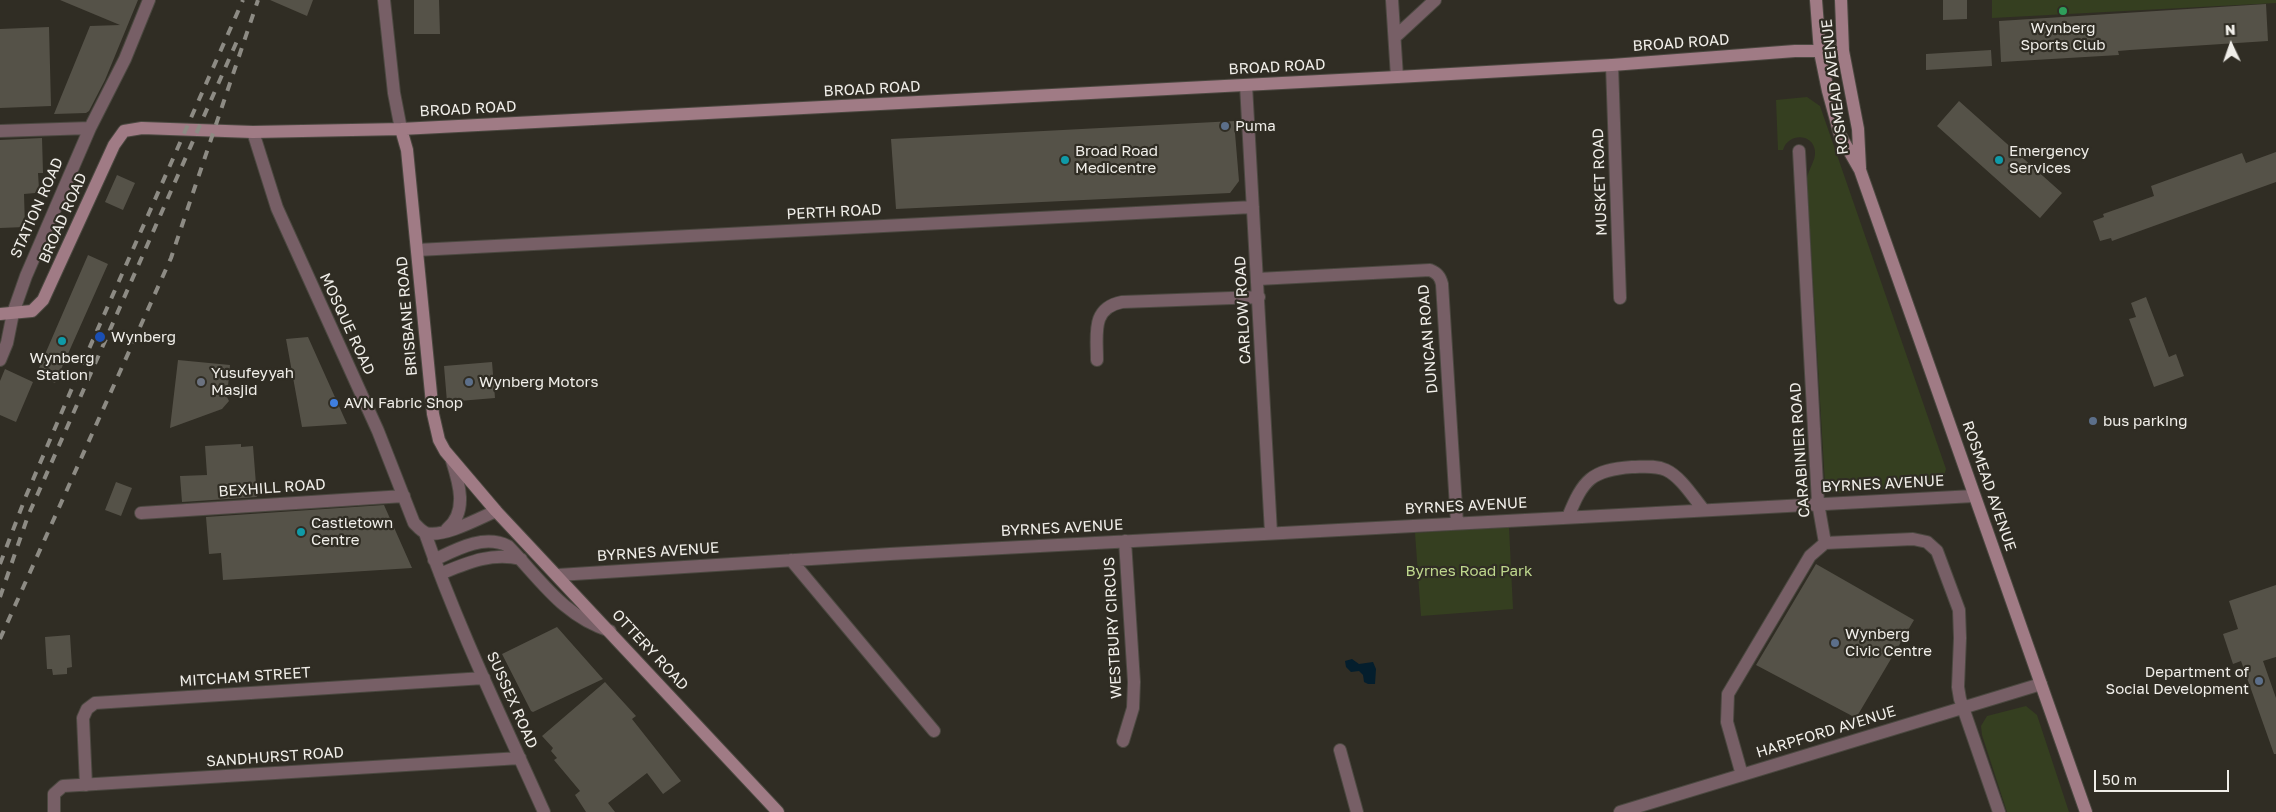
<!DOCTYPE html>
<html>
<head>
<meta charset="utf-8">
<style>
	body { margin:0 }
	#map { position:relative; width:2276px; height:812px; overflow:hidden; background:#302d24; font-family:"Golos Text",sans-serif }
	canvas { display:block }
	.north { position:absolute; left:2206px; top:20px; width:50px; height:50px; -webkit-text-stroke:4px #302d24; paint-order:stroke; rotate:357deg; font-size:14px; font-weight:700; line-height:20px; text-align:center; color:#f0eee9 }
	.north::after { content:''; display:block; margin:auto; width:18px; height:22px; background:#f0eee9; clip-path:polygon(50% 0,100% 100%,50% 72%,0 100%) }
	.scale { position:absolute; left:2094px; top:770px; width:135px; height:22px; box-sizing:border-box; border:2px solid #f0eee9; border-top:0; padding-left:6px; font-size:15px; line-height:18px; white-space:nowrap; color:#f0eee9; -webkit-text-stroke:4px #302d24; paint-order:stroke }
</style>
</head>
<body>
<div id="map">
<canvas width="2276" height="812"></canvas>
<div class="north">N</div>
<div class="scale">50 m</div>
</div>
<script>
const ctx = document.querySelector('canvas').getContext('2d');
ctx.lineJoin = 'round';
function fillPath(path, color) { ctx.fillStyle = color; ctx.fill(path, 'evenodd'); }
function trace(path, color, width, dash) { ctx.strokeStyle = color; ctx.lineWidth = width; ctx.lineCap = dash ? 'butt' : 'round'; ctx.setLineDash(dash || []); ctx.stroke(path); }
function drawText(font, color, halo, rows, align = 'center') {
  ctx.font = font + ' "Golos Text",sans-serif'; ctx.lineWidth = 4.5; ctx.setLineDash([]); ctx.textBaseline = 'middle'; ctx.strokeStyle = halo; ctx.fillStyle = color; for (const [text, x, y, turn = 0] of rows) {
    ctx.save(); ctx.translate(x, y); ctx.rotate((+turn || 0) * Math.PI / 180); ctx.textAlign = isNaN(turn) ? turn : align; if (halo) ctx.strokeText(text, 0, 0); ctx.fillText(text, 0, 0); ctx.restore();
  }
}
const green = new Path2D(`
	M 1992,0 L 2276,0 L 2276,3 L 1992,18 Z
	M 1807,97 L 1820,106 L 1946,469 L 1943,480 L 1936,485 L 1836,493 L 1830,491 L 1825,485 L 1807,179 C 1808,169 1816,161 1815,151 C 1813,133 1788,133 1783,150 L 1778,150 L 1776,100 Z
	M 1509,527 L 1513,609 L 1421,616 L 1415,533 Z
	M 2026,706 L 2037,715 L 2069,812 L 2007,812 L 1982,735 L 1981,726 L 1987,716 Z`);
const water = new Path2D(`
	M 1352,659 L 1359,664 L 1373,662 L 1376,669 L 1375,684 L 1368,684 L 1364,682 L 1363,675 L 1359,671 L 1351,672 L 1346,667 L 1345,661 Z`);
const building = new Path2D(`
	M 60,0 L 138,0 L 105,80 L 89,111 L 86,113 L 54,114 L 90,26 L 120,25 Z
	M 270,0 L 313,0 L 307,16 Z
	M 414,0 L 439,0 L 440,34 L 414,34 Z
	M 1943,0 L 1967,0 L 1967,19 L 1943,20 Z
	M 2266,4 L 2268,41 L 2130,50 L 2118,51 L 2119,55 L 2001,62 L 1999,21 Z
	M 49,27 L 51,106 L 0,108 L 0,29 Z
	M 1991,50 L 1992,66 L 1926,70 L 1926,54 Z
	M 1959,101 L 2062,193 L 2040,218 L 1937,126 Z
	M 1234,121 L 1239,181 L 1230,193 L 896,209 L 891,139 Z
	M 42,138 L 43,173 L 38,173 L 39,189 L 35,193 L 24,194 L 25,227 L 0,228 L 0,140 Z
	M 2276,152 L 2276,182 L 2112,241 L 2111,238 L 2100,241 L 2093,221 L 2104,217 L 2103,214 L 2154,196 L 2151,186 L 2242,153 L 2246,163 Z
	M 117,175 L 135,183 L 123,210 L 105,202 Z
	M 88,255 L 108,264 L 55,383 L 36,375 Z
	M 2146,297 L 2169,357 L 2176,354 L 2184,376 L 2154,387 L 2129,319 L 2136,317 L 2131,303 Z
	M 308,337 L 347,424 L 302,427 L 286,339 Z
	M 178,360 L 230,365 L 227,397 L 229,401 L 222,409 L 170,428 Z
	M 492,362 L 495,398 L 447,402 L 444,366 Z
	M 5,369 L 33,382 L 16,422 L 0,415 L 0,381 Z
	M 241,444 L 241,447 L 253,446 L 257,497 L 182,502 L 180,476 L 207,475 L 205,446 Z
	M 116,482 L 132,488 L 121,516 L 105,510 Z
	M 384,505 L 412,568 L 223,580 L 221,553 L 209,554 L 206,517 Z
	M 1816,564 L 1914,620 L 1856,718 L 1756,665 Z
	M 2276,585 L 2276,657 L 2263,661 L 2276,698 L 2276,754 L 2274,754 L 2241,661 L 2233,664 L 2223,634 L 2238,629 L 2229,601 Z
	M 557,627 L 603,679 L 533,712 L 531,711 L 502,654 Z
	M 70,635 L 72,667 L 67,668 L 67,674 L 53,675 L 52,669 L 47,669 L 45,637 Z
	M 605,682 L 636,716 L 632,719 L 681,781 L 663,794 L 647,773 L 608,803 L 615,812 L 586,812 L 575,795 L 580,791 L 554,760 L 557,758 L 551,751 L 553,748 L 542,736 Z`);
const street = new Path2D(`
	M 384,0 L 394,93 L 401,129
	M 1392,0 L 1397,77
	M 1395,37 L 1435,0
	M 1612,65 L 1620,298
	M 1246,85 L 1271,533
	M 0,131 L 90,128
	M 253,132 L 277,208 L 378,431 L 414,523 C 418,527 421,531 426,533 C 443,538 480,518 496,511
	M 417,250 L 1253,207
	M 1258,279 L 1430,270 C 1437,273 1440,276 1442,284 L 1457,523
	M 0,360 L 7,343 L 13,313 L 26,276 L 90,128 L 125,59 L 149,0
	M 1097,360 C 1097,334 1091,308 1122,302 L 1259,297
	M 141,513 L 404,496
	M 1568,517 C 1583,480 1591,470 1632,467 C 1643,467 1655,465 1666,470 C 1681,477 1693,497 1703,509
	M 447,529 C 468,512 459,483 452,461
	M 425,533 C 458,628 503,720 544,812
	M 1825,543 L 1913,539 L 1927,542 L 1937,551 L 1959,610 L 1960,638 L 1958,687 L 1960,699 L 1999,812
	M 434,560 C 457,549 484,534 508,546 C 541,580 563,616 610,631
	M 791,560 L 934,731
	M 440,574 C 467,563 491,552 521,559
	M 558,575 L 890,554 L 1974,496
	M 1123,741 L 1133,708 L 1134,682 L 1125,541
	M 1340,750 L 1357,812
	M 1742,775 L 1727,722 L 1728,694 L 1810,556 L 1825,543 L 1818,503 L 1799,151
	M 86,785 L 83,718 L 87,709 L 95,703 L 484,678
	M 54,812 L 54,794 L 63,786 L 520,758
	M 1620,812 L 2041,684`);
const secondary = new Path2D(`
	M 1816,0 L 1820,52 L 1828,91 L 1840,135 L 1860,170 L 2086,812
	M 1841,0 L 1843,51 L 1858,129 L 1860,168
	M 401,129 L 407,150 L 433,414 L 439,440 L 445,451 L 496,511 L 778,812
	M 0,314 L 32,311 L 43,300 L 114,145 L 124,131 L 142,128 L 253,132 L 401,129 L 1397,77 L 1612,65 L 1795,51 L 1843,51`);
const rail = new Path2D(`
	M 0,564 L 26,496 L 81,367 L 243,0
	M 0,597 L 28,516 L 237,41
	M 0,639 L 171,258 L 258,0`);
const markers = [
	[2063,11,5,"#2e9e5b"],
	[1225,126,5,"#5c6f8a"],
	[1065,160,5,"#0f9aa8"],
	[1999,160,5,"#0f9aa8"],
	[100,337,6,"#1a4fb4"],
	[62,341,5,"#0f9aa8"],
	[201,382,5,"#6b7280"],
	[469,382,5,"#5c6f8a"],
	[334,403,5,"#3f7fe0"],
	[2093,421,5,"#5c6f8a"],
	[301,532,5,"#0f9aa8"],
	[1835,643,5,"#5c6f8a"],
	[2259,681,5,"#5c6f8a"]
];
const poiNames = [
	["Wynberg",2063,28,"center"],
	["Sports Club",2063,45,"center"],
	["Puma",1235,126],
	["Broad Road",1075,151],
	["Medicentre",1075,168],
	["Emergency",2009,151],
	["Services",2009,168],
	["Wynberg",111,337],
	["Wynberg",62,358,"center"],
	["Station",62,375,"center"],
	["Yusufeyyah",211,373],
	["Masjid",211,390],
	["Wynberg Motors",479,382],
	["AVN Fabric Shop",344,403],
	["bus parking",2103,421],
	["Castletown",311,523],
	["Centre",311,540],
	["Wynberg",1845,634],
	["Civic Centre",1845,651],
	["Department of",2249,672,"right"],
	["Social Development",2249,689,"right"]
];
const streetNames = [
	["BROAD ROAD",1681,43,-4],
	["BROAD ROAD",1277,67,-3],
	["ROSMEAD AVENUE",1835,87,-97],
	["BROAD ROAD",872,89,-3],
	["BROAD ROAD",468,109,-3],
	["MUSKET ROAD",1600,182,-92],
	["STATION ROAD",37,208,-66],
	["PERTH ROAD",834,212,-3],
	["BROAD ROAD",63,218,-66],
	["CARLOW ROAD",1243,310,-93],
	["BRISBANE ROAD",407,316,-95],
	["MOSQUE ROAD",347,324,65],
	["DUNCAN ROAD",1428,339,-95],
	["CARABINIER ROAD",1800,450,-94],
	["BYRNES AVENUE",1883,484,-3],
	["ROSMEAD AVENUE",1989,486,71],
	["BEXHILL ROAD",272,488,-4],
	["BYRNES AVENUE",1466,506,-3],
	["BYRNES AVENUE",1062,528,-3],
	["BYRNES AVENUE",658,552,-4],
	["WESTBURY CIRCUS",1113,628,-93],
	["OTTERY ROAD",650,650,47],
	["MITCHAM STREET",245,677,-4],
	["SUSSEX ROAD",512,700,66],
	["HARPFORD AVENUE",1826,732,-17],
	["SANDHURST ROAD",275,757,-4]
];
const parkNames = [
	["Byrnes Road Park",1469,571]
];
fillPath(green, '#353f20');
fillPath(water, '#041e2d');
fillPath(building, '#555248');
trace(street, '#4b4840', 14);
trace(secondary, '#4b4840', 14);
trace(street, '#775f66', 12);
trace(secondary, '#a07b85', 12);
trace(rail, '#8d8b84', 4, [9, 9]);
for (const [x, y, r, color] of markers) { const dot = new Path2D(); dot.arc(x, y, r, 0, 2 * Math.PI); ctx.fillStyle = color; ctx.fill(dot); trace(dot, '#302d24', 2); }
drawText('15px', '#f0eee9', '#302d24', poiNames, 'left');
drawText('15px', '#f0eee9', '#302d24', streetNames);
drawText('15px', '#bed78d', '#302d24', parkNames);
</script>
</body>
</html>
